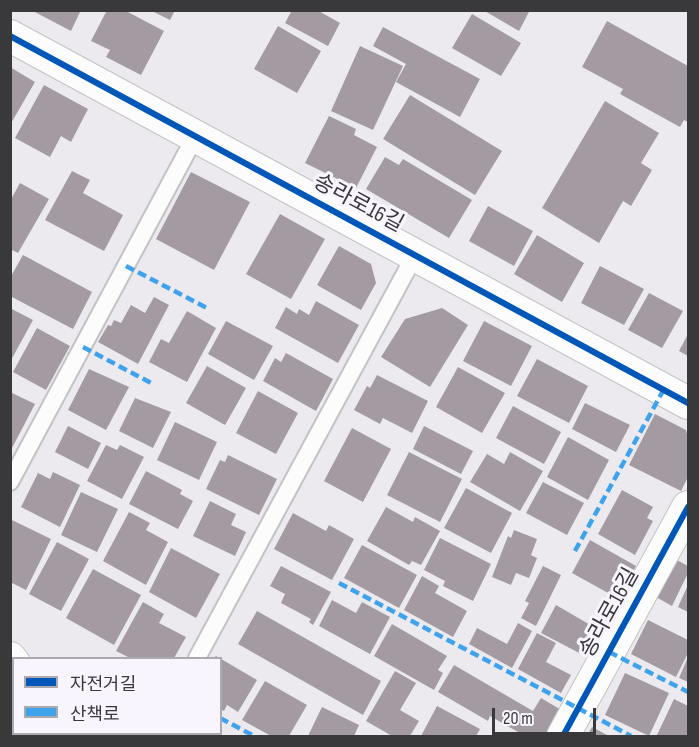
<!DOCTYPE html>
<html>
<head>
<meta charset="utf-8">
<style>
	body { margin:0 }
	#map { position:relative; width:699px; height:747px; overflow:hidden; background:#eceaef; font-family:"Sofia Sans Condensed","Noto Sans KR",sans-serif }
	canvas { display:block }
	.frame { position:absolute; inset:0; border:12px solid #39383b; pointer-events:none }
	.legend { position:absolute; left:12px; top:657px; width:210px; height:78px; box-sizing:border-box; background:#f9f5fe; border:2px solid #aca9b0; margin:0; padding:8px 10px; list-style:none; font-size:18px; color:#39383b }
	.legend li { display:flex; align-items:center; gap:12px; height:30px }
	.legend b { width:30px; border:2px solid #aca9b0 }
	.scale { position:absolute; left:492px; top:708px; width:104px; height:27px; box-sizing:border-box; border:3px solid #39383b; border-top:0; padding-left:8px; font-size:18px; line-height:21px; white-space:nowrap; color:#39383b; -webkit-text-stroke:4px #f9f5fe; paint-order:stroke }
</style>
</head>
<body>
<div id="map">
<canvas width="699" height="747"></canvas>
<div class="frame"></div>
<ul class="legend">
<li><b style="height:8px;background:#0057b8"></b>자전거길</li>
<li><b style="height:8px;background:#3fa3ec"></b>산책로</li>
</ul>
<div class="scale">20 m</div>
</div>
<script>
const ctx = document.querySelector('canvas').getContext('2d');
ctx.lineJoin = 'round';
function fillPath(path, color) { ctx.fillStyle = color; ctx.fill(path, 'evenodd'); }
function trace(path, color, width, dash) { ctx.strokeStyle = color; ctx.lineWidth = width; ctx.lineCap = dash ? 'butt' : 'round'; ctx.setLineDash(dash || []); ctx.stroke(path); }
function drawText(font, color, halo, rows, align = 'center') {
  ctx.font = font + ' "Sofia Sans Condensed","Noto Sans KR",sans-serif'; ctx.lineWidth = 6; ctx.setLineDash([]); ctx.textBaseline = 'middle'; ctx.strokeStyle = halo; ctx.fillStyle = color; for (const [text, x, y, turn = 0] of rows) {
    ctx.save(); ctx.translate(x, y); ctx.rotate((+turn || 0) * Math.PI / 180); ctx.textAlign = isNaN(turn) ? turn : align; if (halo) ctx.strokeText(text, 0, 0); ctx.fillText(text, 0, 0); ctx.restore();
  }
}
const building = new Path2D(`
	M 31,10 L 81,10 L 71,31 Z
	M 107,10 L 124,10 L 164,31 L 141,75 L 106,57 L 110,50 L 91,41 Z
	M 150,10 L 175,10 L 170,20 Z
	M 292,10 L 317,10 L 340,23 L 328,46 L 285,23 Z
	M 483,10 L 530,10 L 519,31 Z
	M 472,14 L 521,43 L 501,76 L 452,48 Z
	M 607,21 L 688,66 L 688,122 L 684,120 L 680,127 L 620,94 L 623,89 L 582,67 Z
	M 278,26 L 321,51 L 297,93 L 254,69 Z
	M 383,27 L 480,79 L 460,117 L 396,82 L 406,64 L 373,46 Z
	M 360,46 L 403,66 L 373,130 L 331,111 Z
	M 10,67 L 35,82 L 10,125 Z
	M 44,85 L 88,109 L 71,142 L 61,136 L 50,157 L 15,138 Z
	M 410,95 L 502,151 L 475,195 L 383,139 Z
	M 605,101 L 659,133 L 641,163 L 652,170 L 631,206 L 623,201 L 599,243 L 542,208 Z
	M 329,116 L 356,129 L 354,135 L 377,147 L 356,188 L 305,163 Z
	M 385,157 L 399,165 L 403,159 L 472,200 L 449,238 L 366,189 Z
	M 72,171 L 90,180 L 83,193 L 123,215 L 104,251 L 45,220 Z
	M 191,172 L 250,202 L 214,270 L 156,239 Z
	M 20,183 L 49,199 L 18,253 L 10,249 L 10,201 Z
	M 488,206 L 533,231 L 514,266 L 469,241 Z
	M 280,214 L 325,239 L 291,299 L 246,274 Z
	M 537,235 L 584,263 L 562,302 L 514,274 Z
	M 339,246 L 371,264 L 376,283 L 361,310 L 317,285 Z
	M 23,255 L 92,292 L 73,329 L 10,296 L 10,278 Z
	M 600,266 L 644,289 L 624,325 L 581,303 Z
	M 649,293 L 683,311 L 662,348 L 628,330 Z
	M 154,297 L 169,305 L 138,364 L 98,342 L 108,325 L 111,326 L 114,320 L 121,323 L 131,305 L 145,313 Z
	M 316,301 L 359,325 L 338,363 L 275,328 L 286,307 L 297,314 L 299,309 L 309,315 Z
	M 10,308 L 33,320 L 10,362 Z
	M 442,308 L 468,325 L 430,387 L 381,357 L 405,319 Z
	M 187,311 L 216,328 L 187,382 L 149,362 L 161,339 L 169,343 Z
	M 226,321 L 273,346 L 254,380 L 208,354 Z
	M 484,321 L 532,346 L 511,386 L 463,361 Z
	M 37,328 L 70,346 L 46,390 L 13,372 Z
	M 688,334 L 688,356 L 679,351 Z
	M 286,353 L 333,379 L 316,411 L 263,381 L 275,358 L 281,362 Z
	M 537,359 L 588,386 L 569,423 L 517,396 Z
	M 207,366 L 246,388 L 225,425 L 186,403 Z
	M 458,367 L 505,393 L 482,433 L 436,407 Z
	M 89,369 L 129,387 L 106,430 L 68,410 Z
	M 377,375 L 428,401 L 412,433 L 383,418 L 380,424 L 354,410 L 367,386 L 370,388 Z
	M 258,391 L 298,413 L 276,454 L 236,433 Z
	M 10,392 L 35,404 L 12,448 L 10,447 Z
	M 135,398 L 171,412 L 153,448 L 119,431 Z
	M 585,403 L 630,425 L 616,452 L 572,429 Z
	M 513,406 L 561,432 L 544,464 L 496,438 Z
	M 655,414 L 686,430 L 688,438 L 688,477 L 681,491 L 629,465 Z
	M 175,422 L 217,442 L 199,480 L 157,460 Z
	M 68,426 L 101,443 L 88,469 L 55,452 Z
	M 424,426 L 473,451 L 461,474 L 413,449 Z
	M 352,428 L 391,449 L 363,502 L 324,481 Z
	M 568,437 L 609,460 L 588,500 L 547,477 Z
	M 106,445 L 117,450 L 120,445 L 144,457 L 122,499 L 87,481 Z
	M 409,452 L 462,479 L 440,522 L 387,495 Z
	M 510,452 L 543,471 L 520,511 L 470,482 L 487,454 L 504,464 Z
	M 228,455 L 277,479 L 259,515 L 206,489 L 220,460 L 225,462 Z
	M 146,471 L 182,490 L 180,494 L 193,501 L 178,529 L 129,504 Z
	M 53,472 L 80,485 L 60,527 L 21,507 L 38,473 L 50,479 Z
	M 543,482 L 584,503 L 567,535 L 526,513 Z
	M 466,488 L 512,513 L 491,553 L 444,528 Z
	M 622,490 L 653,507 L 647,518 L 653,521 L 635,555 L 598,534 Z
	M 81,492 L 118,509 L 97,552 L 61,535 Z
	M 210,501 L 236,514 L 231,525 L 246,532 L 235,556 L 193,536 Z
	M 386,507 L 413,522 L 415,517 L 440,531 L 421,565 L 412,561 L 409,565 L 367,541 Z
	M 129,512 L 150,523 L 146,530 L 168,542 L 146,585 L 103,561 Z
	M 293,513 L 326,531 L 329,525 L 354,539 L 332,580 L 274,549 Z
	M 12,520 L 51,539 L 26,590 L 10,582 Z
	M 514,530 L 537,539 L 531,555 L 537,558 L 529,578 L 516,573 L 511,585 L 492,577 L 508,536 L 511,538 Z
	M 440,538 L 491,564 L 473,601 L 443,586 L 445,581 L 424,570 Z
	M 590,540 L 636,566 L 619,599 L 572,573 Z
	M 57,542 L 89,559 L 61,611 L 29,594 Z
	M 362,545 L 417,575 L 399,608 L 344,578 Z
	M 171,548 L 220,574 L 196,618 L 149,592 Z
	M 675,559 L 688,566 L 688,573 L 672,606 L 656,597 Z
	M 281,566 L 331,592 L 313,625 L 309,622 L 311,619 L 281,603 L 285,594 L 270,586 Z
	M 543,566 L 561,575 L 536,626 L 521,618 L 529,603 L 525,601 Z
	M 93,569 L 141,595 L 114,645 L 66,618 Z
	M 422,576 L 439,586 L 435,593 L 467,611 L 453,637 L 404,610 Z
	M 688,585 L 688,612 L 678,607 Z
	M 332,600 L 356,613 L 362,602 L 390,617 L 370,654 L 319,626 Z
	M 143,602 L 164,614 L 159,623 L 186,637 L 174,658 L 130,658 L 116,651 Z
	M 556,605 L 599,630 L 585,656 L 541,633 Z
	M 257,611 L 381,681 L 363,715 L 238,644 Z
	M 648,620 L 688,640 L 688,653 L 676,677 L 631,654 Z
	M 518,623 L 532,631 L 512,668 L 469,644 L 477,628 L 507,644 Z
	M 392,624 L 447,656 L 438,670 L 443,673 L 434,690 L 374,656 Z
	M 537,633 L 556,643 L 546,662 L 571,675 L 561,693 L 518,669 Z
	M 216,656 L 257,680 L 238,712 L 227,705 L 224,711 L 220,709 L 220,658 L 214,658 Z
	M 688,657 L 688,682 L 679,678 Z
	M 454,665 L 533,711 L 541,698 L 563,711 L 548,736 L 525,736 L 490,716 L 488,721 L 438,692 Z
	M 395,671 L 416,683 L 400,710 L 419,721 L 410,736 L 392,736 L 366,721 Z
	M 625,673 L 669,693 L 649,736 L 605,715 Z
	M 265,681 L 307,705 L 289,736 L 271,736 L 242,720 Z
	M 674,699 L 688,706 L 688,736 L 659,736 L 657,735 Z
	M 437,706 L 480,729 L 476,736 L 421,736 Z
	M 322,707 L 359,725 L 354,736 L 308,736 Z
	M 592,727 L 609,736 L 587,736 Z
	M 179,734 L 214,734 L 219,736 L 177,736 Z`);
const lane = new Path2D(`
	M 10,482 L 195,137
	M 197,658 L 415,255
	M 155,736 L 157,734`);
const street = new Path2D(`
	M 10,36 L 688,403
	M 10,658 L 14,663
	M 59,734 L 61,736
	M 563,736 L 688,507`);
const quiet = new Path2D(`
	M 126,266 L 209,309
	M 83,347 L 151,383
	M 575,551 L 664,389
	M 339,583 L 631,736
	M 609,652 L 688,692
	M 220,718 L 254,736`);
const cycleway = new Path2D(`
	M 10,36 L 688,403
	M 563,736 L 688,507`);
const streetNames = [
	["송라로16길",358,204,28],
	["송라로16길",610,613,-61]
];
fillPath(building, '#a49ba2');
trace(lane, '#c3c2c5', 20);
trace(street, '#c3c2c5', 34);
trace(lane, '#fcfcfd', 16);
trace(street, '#fcfcfd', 32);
trace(quiet, '#3fa3ec', 4.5, [9, 4.5]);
trace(cycleway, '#0057b8', 6);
drawText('22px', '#39383b', '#f9f5fe', streetNames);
</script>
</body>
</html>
